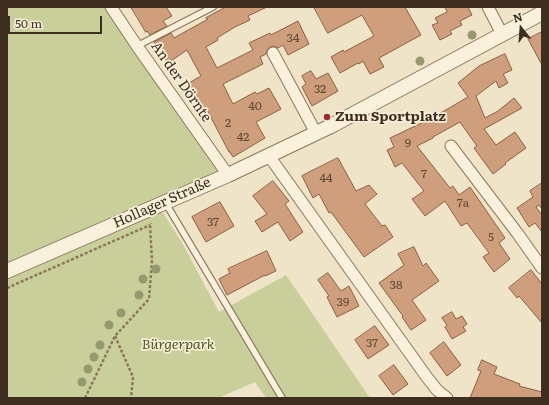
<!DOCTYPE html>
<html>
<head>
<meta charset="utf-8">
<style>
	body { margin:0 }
	#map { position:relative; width:549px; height:405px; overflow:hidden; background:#f0e4c8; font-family:Literata,serif }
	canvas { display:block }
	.frame { position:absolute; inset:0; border:8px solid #3d2e20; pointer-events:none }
	.north { position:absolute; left:501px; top:8px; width:40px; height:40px; -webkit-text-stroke:3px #f7eed8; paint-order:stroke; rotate:343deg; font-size:11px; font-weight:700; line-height:16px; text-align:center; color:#3d2e20 }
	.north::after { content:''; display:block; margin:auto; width:14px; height:18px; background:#3d2e20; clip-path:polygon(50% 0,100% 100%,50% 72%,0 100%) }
	.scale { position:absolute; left:8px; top:16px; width:94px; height:18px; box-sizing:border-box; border:2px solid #3d2e20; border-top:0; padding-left:5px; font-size:12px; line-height:14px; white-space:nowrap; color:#3d2e20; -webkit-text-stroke:3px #f7eed8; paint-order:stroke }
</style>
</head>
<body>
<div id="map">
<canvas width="549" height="405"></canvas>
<div class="frame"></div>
<div class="north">N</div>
<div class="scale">50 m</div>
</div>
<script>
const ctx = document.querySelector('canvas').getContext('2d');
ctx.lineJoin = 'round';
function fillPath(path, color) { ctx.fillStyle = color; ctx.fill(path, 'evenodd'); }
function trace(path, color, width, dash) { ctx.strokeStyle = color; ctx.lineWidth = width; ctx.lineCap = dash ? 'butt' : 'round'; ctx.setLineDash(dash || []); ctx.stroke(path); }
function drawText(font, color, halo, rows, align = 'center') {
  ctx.font = font + ' Literata,serif'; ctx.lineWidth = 3.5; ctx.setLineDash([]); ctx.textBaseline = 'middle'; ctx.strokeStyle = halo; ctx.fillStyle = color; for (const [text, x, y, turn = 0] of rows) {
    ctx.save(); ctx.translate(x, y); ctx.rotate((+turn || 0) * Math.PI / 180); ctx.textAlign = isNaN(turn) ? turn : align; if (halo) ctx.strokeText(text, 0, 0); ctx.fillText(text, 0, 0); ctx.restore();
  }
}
const green = new Path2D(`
	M 7,7 L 109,7 L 228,175 L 158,205 L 181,241 L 219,312 L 286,275 L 370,398 L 266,398 L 255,382 L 218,398 L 7,398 Z`);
const building = new Path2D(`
	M 131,7 L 166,7 L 172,16 L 163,21 L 167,26 L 150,35 L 147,31 L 146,32 Z
	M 226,7 L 267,7 L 248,16 L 250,20 L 235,27 L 217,38 L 218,40 L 206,47 L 217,68 L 253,50 L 249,43 L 270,33 L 271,35 L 298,21 L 309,44 L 288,55 L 283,45 L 278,48 L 274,46 L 270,47 L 267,50 L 266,54 L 260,57 L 263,64 L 223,84 L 233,104 L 255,92 L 257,94 L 269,88 L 281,109 L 256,122 L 265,138 L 233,157 L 230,152 L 229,152 L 207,110 L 203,112 L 189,83 L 201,76 L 187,50 L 168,63 L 154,42 L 171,33 L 174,38 L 208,19 L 206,18 Z
	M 314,7 L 405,7 L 421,35 L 379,58 L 384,67 L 370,74 L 363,61 L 359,64 L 358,63 L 340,73 L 331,57 L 343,50 L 344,52 L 374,36 L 362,15 L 328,33 Z
	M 445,7 L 468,7 L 472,15 L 460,21 L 462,25 L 450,31 L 452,34 L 440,40 L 432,25 L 438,23 L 435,18 L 447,12 Z
	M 542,32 L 542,65 L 528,39 Z
	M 505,54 L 512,70 L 503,74 L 508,83 L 499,88 L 496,81 L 476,96 L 485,118 L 498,111 L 514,98 L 522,108 L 484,129 L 496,145 L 515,132 L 526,148 L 505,163 L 506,164 L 493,174 L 474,148 L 477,146 L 460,122 L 433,137 L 433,138 L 417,146 L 450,188 L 453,186 L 459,195 L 470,187 L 505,238 L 499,243 L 510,259 L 494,272 L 483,257 L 489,253 L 467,223 L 461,226 L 445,201 L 425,216 L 412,199 L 424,191 L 402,163 L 395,167 L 387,150 L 394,147 L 390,138 L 432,118 L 468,97 L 458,83 L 479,66 Z
	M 311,71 L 316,79 L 328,73 L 338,91 L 312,106 L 302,87 L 306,84 L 302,76 Z
	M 338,158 L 356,191 L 369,185 L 377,194 L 365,204 L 382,226 L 385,225 L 393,237 L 364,257 L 331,212 L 329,213 L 319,194 L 313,198 L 302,176 Z
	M 273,181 L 289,201 L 285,204 L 303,232 L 290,241 L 278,222 L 262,232 L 255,221 L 267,214 L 253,196 Z
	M 542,183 L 542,209 L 539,205 L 536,207 L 542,215 L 542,232 L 535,223 L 529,227 L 517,208 L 533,197 L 530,191 Z
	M 220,202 L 234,226 L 206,242 L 192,217 Z
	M 414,247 L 423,266 L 426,263 L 439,281 L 412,300 L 426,320 L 411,330 L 402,317 L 403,316 L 379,283 L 404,265 L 398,254 Z
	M 267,251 L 276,271 L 265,276 L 265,275 L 227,295 L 219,279 L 230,273 L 228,269 Z
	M 531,270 L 542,284 L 542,323 L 519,296 L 517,298 L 509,288 Z
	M 328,273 L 341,291 L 349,286 L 359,306 L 337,317 L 327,297 L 329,296 L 318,280 Z
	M 452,312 L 456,319 L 462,316 L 467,324 L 463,327 L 466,331 L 452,339 L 445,327 L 447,325 L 442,318 Z
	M 375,326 L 389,345 L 368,359 L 355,340 Z
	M 444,342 L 461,365 L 447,376 L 430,353 Z
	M 482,360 L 497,367 L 494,374 L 520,384 L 519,386 L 542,392 L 542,398 L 470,398 L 481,371 L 478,370 Z
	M 394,365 L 408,384 L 393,395 L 379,376 Z`);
const path = new Path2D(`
	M 7,288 L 150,225
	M 115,336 L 133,377 L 131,398
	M 85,398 L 115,336 L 149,299 L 152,261 L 150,225 L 151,223`);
const service = new Path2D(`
	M 137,46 L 213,7
	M 165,202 L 282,398`);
const minor = new Path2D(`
	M 111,7 L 137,46 L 228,175
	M 488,7 L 502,34
	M 273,53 L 316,133
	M 451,146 L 518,234 L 542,268
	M 269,156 L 426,376 L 437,390 L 447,398`);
const tertiary = new Path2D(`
	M 7,271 L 228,175 L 331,126 L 542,13`);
const trees = [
	[472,35],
	[420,61],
	[156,269],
	[143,279],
	[139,295],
	[121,313],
	[109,325],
	[100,345],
	[94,357],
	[88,369],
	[82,382]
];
const markers = [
	[327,117,4,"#9e2a2b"]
];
const numberNames = [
	["34",293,38],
	["32",320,89],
	["40",255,106],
	["2",228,123],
	["42",243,137],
	["9",408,143],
	["7",424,174],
	["44",326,178],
	["7a",463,203],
	["37",213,222],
	["5",491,237],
	["38",396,285],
	["39",343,302],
	["37",372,343]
];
const streetNames = [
	["An der Dörnte",181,82,55],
	["Hollager Straße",162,203,-24]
];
const poiNames = [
	["Zum Sportplatz",335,117]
];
const parkNames = [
	["Bürgerpark",178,345]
];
fillPath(green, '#c9cf9b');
fillPath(building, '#cf9f7d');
trace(building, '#8d5f41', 1);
trace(service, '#8d765c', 8);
trace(minor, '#8d765c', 13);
trace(tertiary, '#8d765c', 16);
trace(path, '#8d765c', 2.5, [3, 2]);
trace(service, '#faf1dc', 5.5);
trace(minor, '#faf1dc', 11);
trace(tertiary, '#faf1dc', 14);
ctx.fillStyle = '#96986f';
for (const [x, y] of trees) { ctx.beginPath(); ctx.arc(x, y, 4.5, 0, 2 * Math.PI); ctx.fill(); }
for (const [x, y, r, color] of markers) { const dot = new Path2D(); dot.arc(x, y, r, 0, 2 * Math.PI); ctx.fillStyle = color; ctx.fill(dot); trace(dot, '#f7eed8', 1.5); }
drawText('12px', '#624a37', null, numberNames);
drawText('14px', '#3d2e20', '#f7eed8', streetNames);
drawText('bold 14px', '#3d2e20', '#f7eed8', poiNames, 'left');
drawText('italic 14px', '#4d5a26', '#f7eed8', parkNames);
</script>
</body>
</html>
